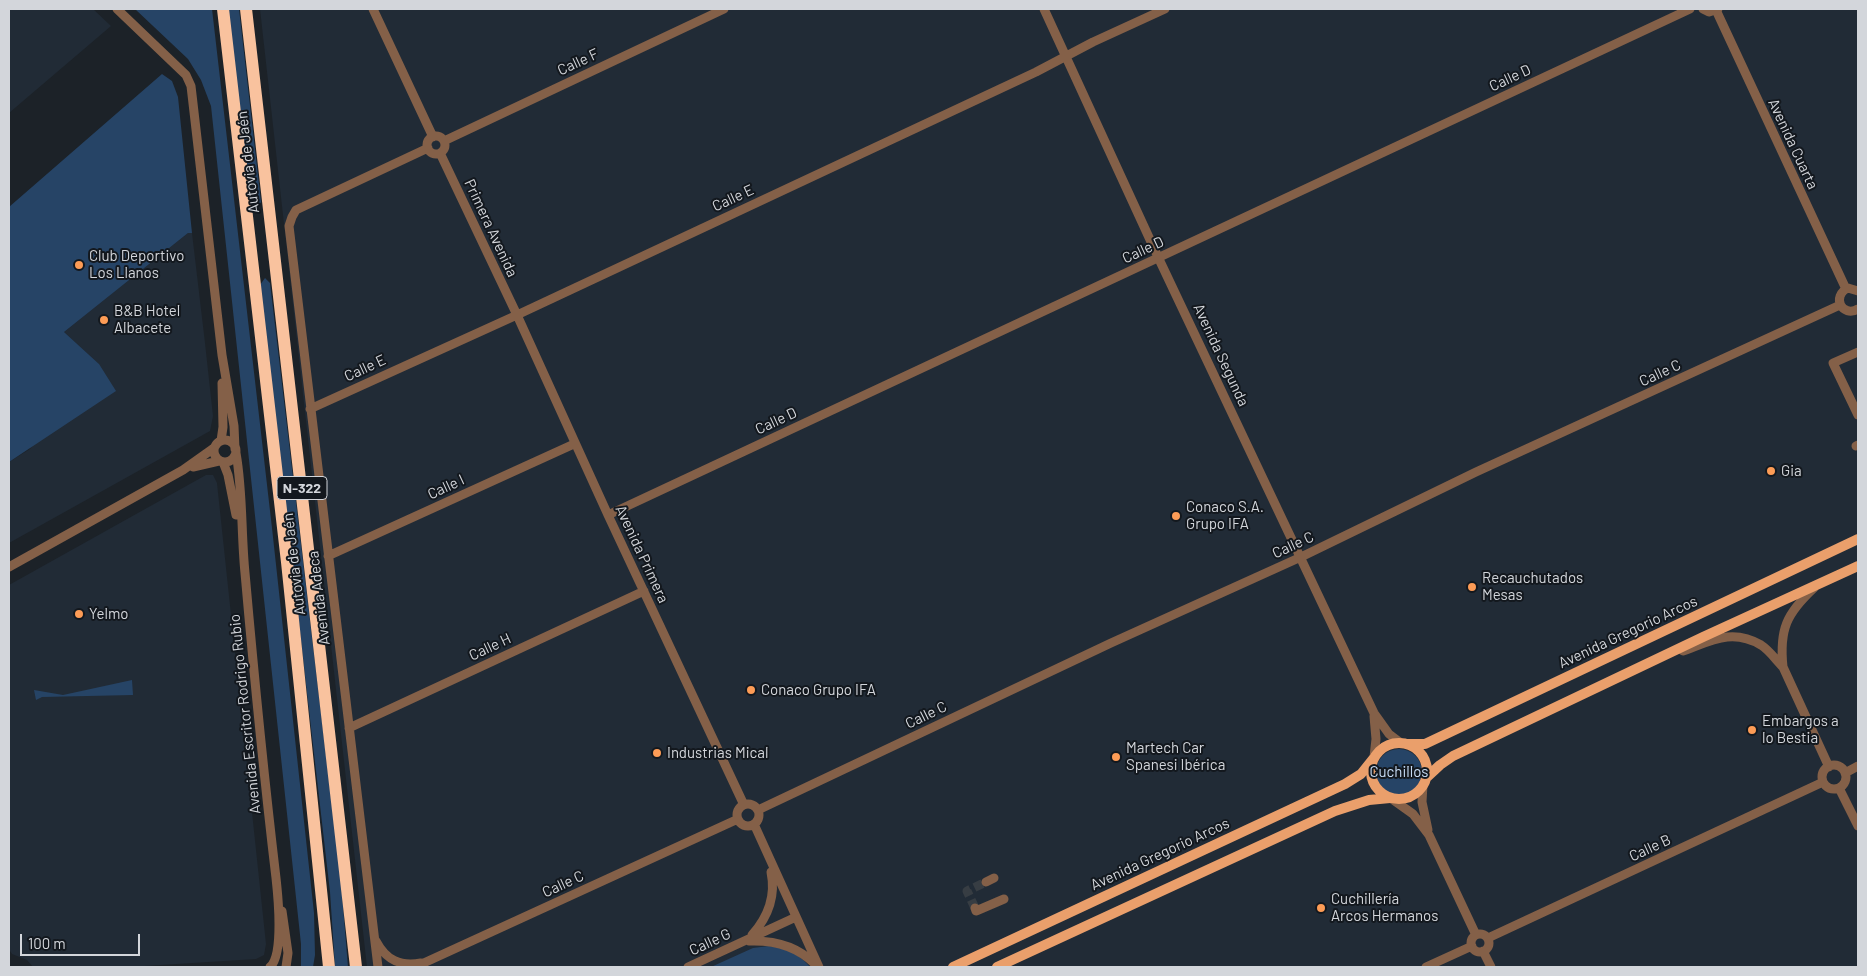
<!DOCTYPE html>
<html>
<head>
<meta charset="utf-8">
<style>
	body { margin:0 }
	#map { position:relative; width:1867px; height:976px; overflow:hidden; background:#1c2228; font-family:Barlow,sans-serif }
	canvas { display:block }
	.frame { position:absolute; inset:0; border:10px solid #d3d6db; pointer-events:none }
	.scale { position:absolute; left:20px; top:934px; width:120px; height:22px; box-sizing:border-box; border:2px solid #d3d6db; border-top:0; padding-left:6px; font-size:15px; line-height:18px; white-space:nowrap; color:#d3d6db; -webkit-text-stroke:4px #13181e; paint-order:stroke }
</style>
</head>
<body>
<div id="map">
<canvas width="1867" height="976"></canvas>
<div class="frame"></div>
<div class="scale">100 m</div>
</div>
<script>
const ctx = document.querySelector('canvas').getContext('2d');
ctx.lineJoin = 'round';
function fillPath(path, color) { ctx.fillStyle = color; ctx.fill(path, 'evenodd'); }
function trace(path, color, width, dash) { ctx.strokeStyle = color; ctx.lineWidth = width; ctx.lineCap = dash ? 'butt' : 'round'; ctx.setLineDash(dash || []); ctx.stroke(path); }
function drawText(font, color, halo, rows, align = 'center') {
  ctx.font = font + ' Barlow,sans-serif'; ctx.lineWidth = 4; ctx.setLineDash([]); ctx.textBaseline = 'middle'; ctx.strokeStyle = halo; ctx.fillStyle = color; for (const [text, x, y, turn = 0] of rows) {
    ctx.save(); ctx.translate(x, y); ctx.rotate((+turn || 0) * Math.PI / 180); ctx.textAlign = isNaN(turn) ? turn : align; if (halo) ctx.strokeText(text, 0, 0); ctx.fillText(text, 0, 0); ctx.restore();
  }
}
const built = new Path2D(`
	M 9,9 L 93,9 L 111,26 L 9,113 Z
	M 260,9 L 1858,9 L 1858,967 L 367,967 Z
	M 188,233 L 192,233 L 205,343 L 213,416 L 210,431 L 9,543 L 9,462 L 30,449 L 99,364 L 64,332 Z
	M 206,475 L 213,475 L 217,483 L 266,944 L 264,955 L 256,959 L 129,967 L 33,967 L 27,960 L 12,954 L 9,949 L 9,585 Z`);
const green = new Path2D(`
	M 135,9 L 212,9 L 272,528 L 314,913 L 315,955 L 313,967 L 301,967 L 301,944 L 211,106 L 201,80 L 188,59 Z
	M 228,9 L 239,9 L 261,202 L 257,208 L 250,204 Z
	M 162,74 L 172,81 L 178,97 L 192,233 L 188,233 L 64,332 L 99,364 L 116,391 L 9,462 L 9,207 Z
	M 265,278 L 270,283 L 341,882 L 348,967 L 335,967 L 330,892 L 260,285 Z
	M 132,680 L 133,695 L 42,697 L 36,700 L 34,690 L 63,695 Z
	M1376 772a23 23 0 1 1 46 0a23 23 0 1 1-46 0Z
	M 769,946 C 787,949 798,953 810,967 L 711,967 L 753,948 Z`);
const minorTunnel = new Path2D(`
	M 975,908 L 967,891 L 986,882`);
const minor = new Path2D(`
	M 117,9 L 186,75 L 191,86 L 222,355 L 234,426 L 235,449
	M 373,9 L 433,137
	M 1044,9 L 1158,257 L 1374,713 L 1389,734 L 1401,743
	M 1703,9 L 1709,12 L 1718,9
	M 1716,10 L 1846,289
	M427 145a9 9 0 1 1 18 0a9 9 0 1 1-18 0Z
	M 444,141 L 724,9
	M 440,153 L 517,315 L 608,515 L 744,805
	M 1858,291 L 1848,288 C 1831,296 1842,318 1858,309
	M 1858,352 L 1833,363 L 1858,415
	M 310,409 L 517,315 L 1036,72 L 1093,42 L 1165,9
	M214 451a11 11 0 1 1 22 0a11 11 0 1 1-22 0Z
	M 221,441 L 223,427 L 222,383
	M 1856,446 L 1858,445
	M 236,453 C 243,492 241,533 245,573 C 254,675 264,777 276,878 C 278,896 284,955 270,967
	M 223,462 L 228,475 L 236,515
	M 193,467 L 219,461
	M 608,515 L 1690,9
	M 328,556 L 574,444
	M 9,567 L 183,470 L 214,448
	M 1814,588 C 1787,613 1779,629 1783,667 L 1829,767
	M 1683,651 C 1711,641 1732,628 1761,645 C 1769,650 1776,660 1783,667
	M 349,728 L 644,591
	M 1374,757 L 1376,739 L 1374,716
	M1822 777a12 12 0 1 1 24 0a12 12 0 1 1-24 0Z
	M 1845,773 L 1858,766
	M 1423,784 L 1422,802 L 1428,830
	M 1839,788 L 1858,826
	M 1392,799 L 1413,814 L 1429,835 L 1476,935
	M737 815a11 11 0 1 1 22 0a11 11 0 1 1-22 0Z
	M 758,810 L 1111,643 L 1301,557 L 1476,472 L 1840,305
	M 754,824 L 819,967
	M 986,882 L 994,878
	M 975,908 L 976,911 L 1004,899
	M 282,911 L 288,953 L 286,967
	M1471 943a9 9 0 1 1 18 0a9 9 0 1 1-18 0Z
	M 752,935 C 768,917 776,896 771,872
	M 1488,938 L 1823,782
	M 376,941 C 386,960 400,967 421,963
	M 749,941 C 774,940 797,946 815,964
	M 1483,951 L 1491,967
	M 378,967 L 289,226 L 292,217 L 296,210 L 428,148
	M 415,967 L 738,819
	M 688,967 L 796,917
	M 1426,967 L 1472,946`);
const major = new Path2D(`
	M1371 771a28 28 0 1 1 56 0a28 28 0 1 1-56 0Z
	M 1408,744 L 1425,744 L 1858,539
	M 1426,778 L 1440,765 L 1453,756 L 1703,637 L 1858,566
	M 953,967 L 1345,784 L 1361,774 L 1373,759
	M 997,967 L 1335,811 L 1369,800 L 1390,798`);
const highway = new Path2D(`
	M 223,9 L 287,562 L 329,967
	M 246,9 L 356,967`);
const markers = [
	[79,265,5,"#fd9c56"],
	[104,320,5,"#fd9c56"],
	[1771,471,5,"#fd9c56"],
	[1176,516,5,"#fd9c56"],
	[1472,587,5,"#fd9c56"],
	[79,614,5,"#fd9c56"],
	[751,690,5,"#fd9c56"],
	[1752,730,5,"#fd9c56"],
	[657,753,5,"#fd9c56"],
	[1116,757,5,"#fd9c56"],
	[1321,908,5,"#fd9c56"]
];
const shields = [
	[302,488,50]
];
const shieldNames = [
	["N-322",302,488]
];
const streetNames = [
	["Calle F",578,62,-25],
	["Calle D",1510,78,-25],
	["Avenida Cuarta",1793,144,65],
	["Autovía de Jaén",248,162,-97],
	["Calle E",733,198,-25],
	["Primera Avenida",491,228,65],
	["Calle D",1143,250,-25],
	["Avenida Segunda",1221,355,65],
	["Calle E",365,368,-25],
	["Calle C",1660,373,-25],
	["Calle D",776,421,-25],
	["Calle I",446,487,-25],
	["Calle C",1293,545,-25],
	["Avenida Primera",642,554,65],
	["Autovía de Jaén",294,564,-97],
	["Avenida Adeca",319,598,-97],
	["Avenida Gregorio Arcos",1628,632,-25],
	["Calle H",490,647,-25],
	["Avenida Escritor Rodrigo Rubio",245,714,-96],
	["Calle C",926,715,-26],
	["Calle B",1650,848,-25],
	["Avenida Gregorio Arcos",1160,854,-25],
	["Calle C",563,884,-25],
	["Calle G",710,942,-25]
];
const poiNames = [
	["Club Deportivo",89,256],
	["Los Llanos",89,273],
	["B&B Hotel",114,311],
	["Albacete",114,328],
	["Gia",1781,471],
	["Conaco S.A.",1186,507],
	["Grupo IFA",1186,524],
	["Recauchutados",1482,578],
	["Mesas",1482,595],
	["Yelmo",89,614],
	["Conaco Grupo IFA",761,690],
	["Embargos a",1762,721],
	["lo Bestia",1762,738],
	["Martech Car",1126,748],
	["Spanesi Ibérica",1126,765],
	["Industrias Mical",667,753],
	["Cuchillería",1331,899],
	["Arcos Hermanos",1331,916]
];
const parkNames = [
	["Cuchillos",1399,772]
];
fillPath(built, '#212b36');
fillPath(green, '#264466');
trace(minorTunnel, '#373d43', 9, [9, 4.5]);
trace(minor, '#846048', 9);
trace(major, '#ea9f6b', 10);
trace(highway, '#f9c29e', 12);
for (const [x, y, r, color] of markers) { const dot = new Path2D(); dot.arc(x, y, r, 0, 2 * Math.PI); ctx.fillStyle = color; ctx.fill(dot); trace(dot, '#13181e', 2); }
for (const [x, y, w] of shields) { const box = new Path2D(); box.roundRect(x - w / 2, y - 11.5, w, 23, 4); ctx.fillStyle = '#13181e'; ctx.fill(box); trace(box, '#d3d6db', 1); }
drawText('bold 14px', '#d3d6db', null, shieldNames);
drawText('15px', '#d3d6db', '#13181e', streetNames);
drawText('15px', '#d3d6db', '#13181e', poiNames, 'left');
drawText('15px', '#c7dcf5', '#13181e', parkNames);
</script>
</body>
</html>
